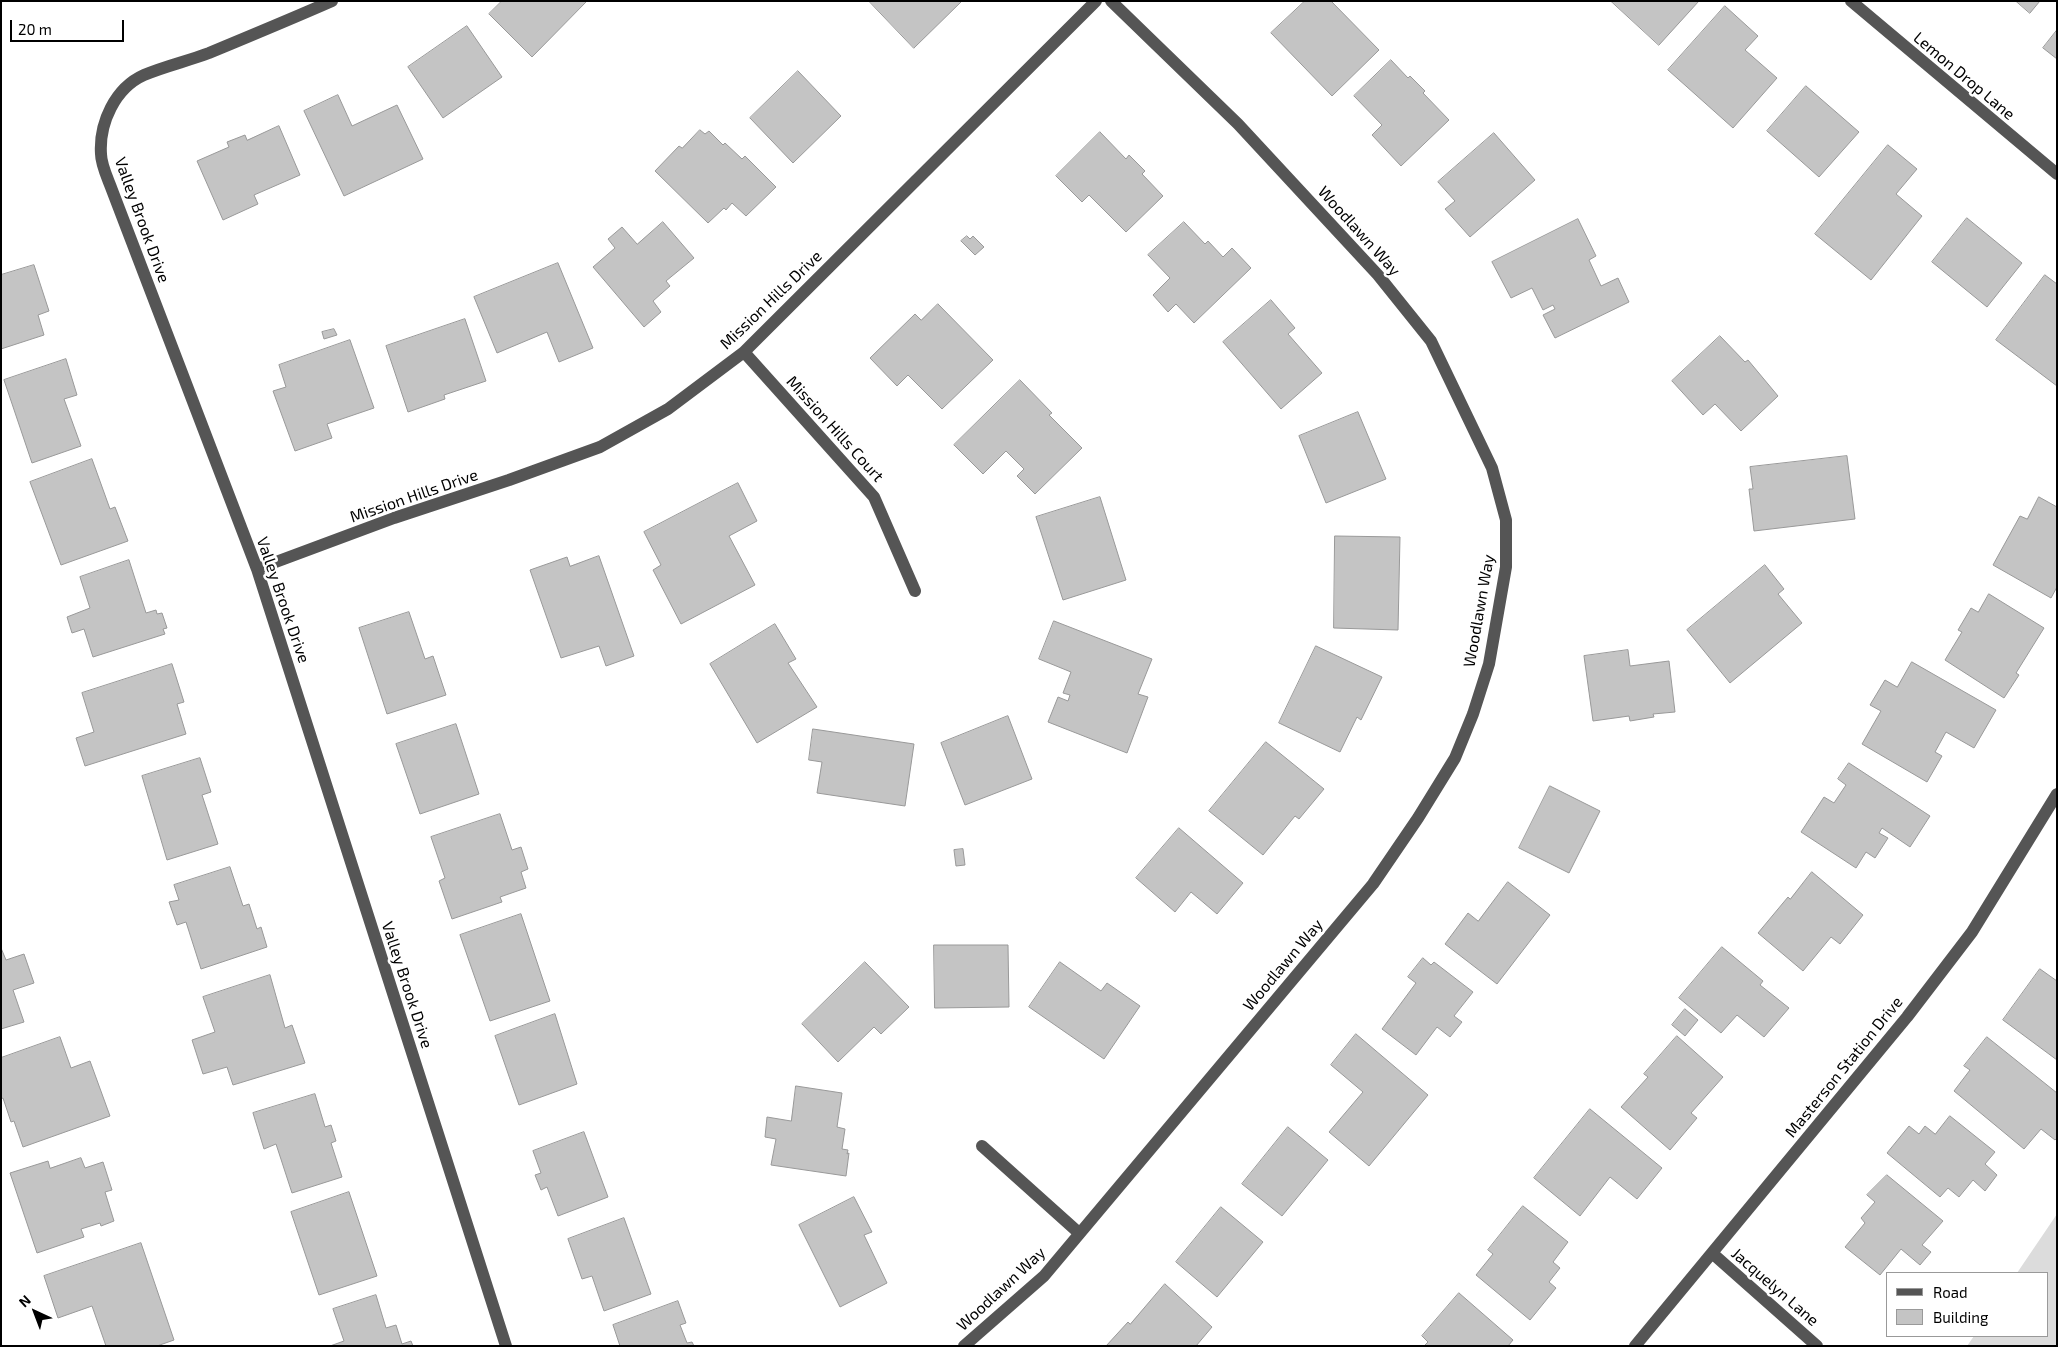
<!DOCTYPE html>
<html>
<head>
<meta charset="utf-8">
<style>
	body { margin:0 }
	#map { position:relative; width:2058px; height:1347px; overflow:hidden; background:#fff; font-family:"Exo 2",sans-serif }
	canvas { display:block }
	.frame { position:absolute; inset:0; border:2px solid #000; pointer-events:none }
	.legend { position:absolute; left:1886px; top:1272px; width:162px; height:65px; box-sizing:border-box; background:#fff; border:1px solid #999; margin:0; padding:6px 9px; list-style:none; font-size:15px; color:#000 }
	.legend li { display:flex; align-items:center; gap:10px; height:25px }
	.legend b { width:25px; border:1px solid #999 }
	.north { position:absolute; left:10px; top:1287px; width:50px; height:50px; -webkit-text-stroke:4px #fff; paint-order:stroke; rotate:317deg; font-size:14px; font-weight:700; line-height:20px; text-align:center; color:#000 }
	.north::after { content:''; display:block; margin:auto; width:18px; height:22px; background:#000; clip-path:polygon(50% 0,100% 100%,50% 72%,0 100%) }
	.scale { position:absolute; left:10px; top:20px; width:114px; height:22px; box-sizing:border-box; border:2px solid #000; border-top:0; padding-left:6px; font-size:15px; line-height:18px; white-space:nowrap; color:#000; -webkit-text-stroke:4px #fff; paint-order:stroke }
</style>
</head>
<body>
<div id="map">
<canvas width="2058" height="1347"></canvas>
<div class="frame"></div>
<ul class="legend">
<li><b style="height:6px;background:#555"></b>Road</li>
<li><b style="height:14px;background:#c4c4c4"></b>Building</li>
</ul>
<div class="north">N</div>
<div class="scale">20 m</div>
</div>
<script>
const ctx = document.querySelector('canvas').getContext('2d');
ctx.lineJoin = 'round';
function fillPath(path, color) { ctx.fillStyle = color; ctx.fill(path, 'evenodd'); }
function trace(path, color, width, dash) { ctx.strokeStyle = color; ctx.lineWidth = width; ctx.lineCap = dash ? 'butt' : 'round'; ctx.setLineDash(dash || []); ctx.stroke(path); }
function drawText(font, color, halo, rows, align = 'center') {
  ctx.font = font + ' "Exo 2",sans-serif'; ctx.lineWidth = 5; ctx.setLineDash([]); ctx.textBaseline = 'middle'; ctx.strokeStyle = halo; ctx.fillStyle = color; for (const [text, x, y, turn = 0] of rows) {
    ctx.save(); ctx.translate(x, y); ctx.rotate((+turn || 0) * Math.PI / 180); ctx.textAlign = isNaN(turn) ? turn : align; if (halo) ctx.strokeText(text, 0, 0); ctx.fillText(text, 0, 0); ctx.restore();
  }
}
const green = new Path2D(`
	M 2057,1214 L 2057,1346 L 1967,1346 L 1974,1336 L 2047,1336 L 2047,1273 L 2017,1273 Z`);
const building = new Path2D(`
	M 502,1 L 587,1 L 532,57 L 489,14 Z
	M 869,1 L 962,1 L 914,48 Z
	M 1305,1 L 1331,1 L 1379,50 L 1332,96 L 1271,33 Z
	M 1611,1 L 1699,1 L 1659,45 Z
	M 2016,1 L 2040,1 L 2030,13 Z
	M 1725,6 L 1758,36 L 1745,50 L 1777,78 L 1733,128 L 1668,70 Z
	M 467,26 L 502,77 L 443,118 L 408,67 Z
	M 2057,30 L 2057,59 L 2043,48 Z
	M 1391,60 L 1408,78 L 1410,76 L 1425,91 L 1423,93 L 1449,120 L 1401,166 L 1372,135 L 1382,125 L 1354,96 Z
	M 798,71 L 841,116 L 793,163 L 750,118 Z
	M 1806,86 L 1859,132 L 1819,177 L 1767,131 Z
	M 338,95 L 352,126 L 397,105 L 423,159 L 344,196 L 304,111 Z
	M 279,126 L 300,175 L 254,195 L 258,204 L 223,220 L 197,161 L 229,147 L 227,142 L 245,135 L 247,140 Z
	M 700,130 L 705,134 L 709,131 L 723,145 L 725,143 L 742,159 L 745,156 L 776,187 L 746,216 L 732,203 L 726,210 L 724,208 L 708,223 L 655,171 L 679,146 L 682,148 Z
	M 1100,132 L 1126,159 L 1129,155 L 1145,171 L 1142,174 L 1163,196 L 1126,232 L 1089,195 L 1082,202 L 1056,176 Z
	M 1494,133 L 1535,180 L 1470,237 L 1445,209 L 1455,201 L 1438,182 Z
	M 1888,145 L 1917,169 L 1896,194 L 1922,216 L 1871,280 L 1815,234 Z
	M 1967,218 L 2022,263 L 1987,307 L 1932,262 Z
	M 1578,219 L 1596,256 L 1589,260 L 1601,286 L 1618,278 L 1629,302 L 1555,338 L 1543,315 L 1555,309 L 1553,305 L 1543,310 L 1532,288 L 1511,298 L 1492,262 Z
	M 663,222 L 694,258 L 666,281 L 670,286 L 653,301 L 661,312 L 644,327 L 593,267 L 615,248 L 608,239 L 622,227 L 637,244 Z
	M 1184,222 L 1205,244 L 1208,241 L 1223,257 L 1232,248 L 1251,268 L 1194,323 L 1176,304 L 1168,312 L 1153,295 L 1170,278 L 1148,255 Z
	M 967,236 L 970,239 L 973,236 L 984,247 L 975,255 L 961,241 Z
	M 558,263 L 593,348 L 559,362 L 547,332 L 497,353 L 474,297 Z
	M 34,265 L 49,311 L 38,315 L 44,335 L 1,349 L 1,275 Z
	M 2045,275 L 2057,284 L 2057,386 L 1996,340 Z
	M 1271,300 L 1295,328 L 1288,334 L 1322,373 L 1281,409 L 1223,342 Z
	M 938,304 L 993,360 L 942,409 L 908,375 L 897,386 L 870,358 L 915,314 L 921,320 Z
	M 465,319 L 486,381 L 444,395 L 445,399 L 408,412 L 386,346 Z
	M 334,329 L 337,335 L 324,339 L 322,332 Z
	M 1720,336 L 1745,362 L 1748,360 L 1778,396 L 1741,431 L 1715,404 L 1703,415 L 1672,381 Z
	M 350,340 L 374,408 L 327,424 L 332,438 L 295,451 L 273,391 L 286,387 L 279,365 Z
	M 66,359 L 77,395 L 64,399 L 81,446 L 32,463 L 4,380 Z
	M 1020,380 L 1052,413 L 1049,415 L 1082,448 L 1035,494 L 1017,476 L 1024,469 L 1006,451 L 983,474 L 954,445 Z
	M 1358,412 L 1386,479 L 1326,503 L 1299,436 Z
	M 1847,456 L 1855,519 L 1754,531 L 1749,489 L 1753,489 L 1750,467 Z
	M 92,459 L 110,509 L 115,507 L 128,541 L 61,565 L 30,482 Z
	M 738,483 L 757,521 L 729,536 L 755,585 L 681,624 L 653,570 L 661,565 L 644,532 Z
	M 1100,497 L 1126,580 L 1063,600 L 1036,517 Z
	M 2039,497 L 2057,507 L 2057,587 L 2051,598 L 1993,565 L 2020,516 L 2027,519 Z
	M 1335,536 L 1400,537 L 1398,630 L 1334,628 Z
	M 599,556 L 634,656 L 606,666 L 599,646 L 561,658 L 530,570 L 567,557 L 570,566 Z
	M 129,560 L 146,613 L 156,610 L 157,614 L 162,613 L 167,628 L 163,629 L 165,634 L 93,657 L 84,629 L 72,633 L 67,617 L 90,608 L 80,577 Z
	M 1765,565 L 1784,589 L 1778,594 L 1802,623 L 1730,683 L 1687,630 Z
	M 1989,594 L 2044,628 L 2016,673 L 2019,675 L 2004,698 L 1945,660 L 1962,632 L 1958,630 L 1971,608 L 1978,612 Z
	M 409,612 L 425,659 L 433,656 L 446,695 L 387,714 L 359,628 Z
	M 1054,621 L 1152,659 L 1138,694 L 1148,697 L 1127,753 L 1048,722 L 1058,697 L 1068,701 L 1070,695 L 1063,693 L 1071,672 L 1039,659 Z
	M 775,624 L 796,659 L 788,663 L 817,707 L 757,743 L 710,664 Z
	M 1316,646 L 1382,677 L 1361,720 L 1357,717 L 1340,752 L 1279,723 Z
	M 1628,650 L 1630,666 L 1669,661 L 1675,712 L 1653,714 L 1654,717 L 1630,721 L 1629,716 L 1593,721 L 1584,656 Z
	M 1912,662 L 1996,710 L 1974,748 L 1946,732 L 1935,752 L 1942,756 L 1927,782 L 1862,744 L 1881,711 L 1870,705 L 1885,680 L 1897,687 Z
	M 172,664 L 184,702 L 177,704 L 186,734 L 85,766 L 76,738 L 94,732 L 82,693 Z
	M 1008,716 L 1032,779 L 965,805 L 941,743 Z
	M 456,724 L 479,794 L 420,814 L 396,744 Z
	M 813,729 L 914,744 L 905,806 L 817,793 L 822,762 L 809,760 Z
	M 1266,742 L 1324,789 L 1299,819 L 1295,816 L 1263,855 L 1209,811 Z
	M 200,758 L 211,792 L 202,795 L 218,844 L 167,860 L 142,776 Z
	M 1849,763 L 1930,816 L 1910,847 L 1882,828 L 1879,833 L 1888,838 L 1875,858 L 1866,852 L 1856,868 L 1801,832 L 1824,797 L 1834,803 L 1846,785 L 1838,779 Z
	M 1550,786 L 1600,811 L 1569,873 L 1519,848 Z
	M 500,814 L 512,850 L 521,847 L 528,869 L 521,872 L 526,888 L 500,897 L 502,902 L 452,919 L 439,881 L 445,878 L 431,837 Z
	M 1179,828 L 1243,883 L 1217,914 L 1191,892 L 1175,912 L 1136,878 Z
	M 963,849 L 965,865 L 956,866 L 954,850 Z
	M 230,867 L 243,906 L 249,904 L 257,929 L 261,927 L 267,947 L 201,969 L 186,922 L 177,925 L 169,902 L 179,900 L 174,885 Z
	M 1812,872 L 1863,915 L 1840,944 L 1831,937 L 1803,971 L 1758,933 L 1788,897 L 1790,899 Z
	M 1508,882 L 1550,915 L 1497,984 L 1445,944 L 1468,913 L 1478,921 Z
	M 521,914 L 550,1001 L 490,1021 L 460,935 Z
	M 934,945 L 1008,945 L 1009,1007 L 935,1008 Z
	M 1722,947 L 1763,981 L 1760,985 L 1789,1008 L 1764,1037 L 1737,1015 L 1721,1033 L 1679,998 Z
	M 1,948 L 6,960 L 24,954 L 34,983 L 13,990 L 24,1022 L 1,1029 Z
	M 1423,958 L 1431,965 L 1434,962 L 1473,992 L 1454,1016 L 1462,1022 L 1450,1037 L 1437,1027 L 1416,1055 L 1382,1029 L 1416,983 L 1408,977 Z
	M 865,962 L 909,1007 L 881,1034 L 874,1027 L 838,1062 L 802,1024 Z
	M 1060,962 L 1101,991 L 1107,983 L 1140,1006 L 1104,1059 L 1029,1007 Z
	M 2040,969 L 2057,981 L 2057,1060 L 2003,1020 Z
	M 270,975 L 285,1028 L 292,1025 L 305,1063 L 233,1085 L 227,1067 L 203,1074 L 192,1040 L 215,1032 L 203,997 Z
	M 1685,1009 L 1698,1020 L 1685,1036 L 1672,1025 Z
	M 555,1014 L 577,1084 L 519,1105 L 495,1036 Z
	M 1356,1034 L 1428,1095 L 1369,1166 L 1329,1132 L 1363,1092 L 1331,1065 Z
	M 1677,1036 L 1723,1077 L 1691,1113 L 1697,1118 L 1670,1150 L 1621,1107 L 1648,1077 L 1644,1074 Z
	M 60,1037 L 71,1068 L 90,1061 L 110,1116 L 23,1147 L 14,1121 L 11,1122 L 3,1098 L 1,1099 L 1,1058 Z
	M 1987,1037 L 2057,1093 L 2057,1138 L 2055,1140 L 2041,1129 L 2024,1149 L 1954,1091 L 1970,1070 L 1964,1066 Z
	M 796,1086 L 842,1093 L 837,1127 L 845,1129 L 842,1149 L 848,1150 L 847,1154 L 849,1153 L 846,1176 L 771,1165 L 776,1139 L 765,1137 L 767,1117 L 791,1121 Z
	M 315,1094 L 325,1127 L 331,1125 L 336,1141 L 331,1143 L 342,1177 L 292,1193 L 276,1144 L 264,1149 L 253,1113 Z
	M 1590,1109 L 1662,1168 L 1637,1199 L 1610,1177 L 1580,1216 L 1534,1178 Z
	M 1950,1116 L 1995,1152 L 1985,1164 L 1997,1175 L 1985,1191 L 1973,1180 L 1959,1197 L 1948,1188 L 1940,1197 L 1887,1153 L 1909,1126 L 1919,1134 L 1925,1126 L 1935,1134 Z
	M 1288,1127 L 1328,1160 L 1282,1216 L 1242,1184 Z
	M 584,1132 L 608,1197 L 558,1216 L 547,1187 L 541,1190 L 535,1175 L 541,1173 L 533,1151 Z
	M 81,1158 L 85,1168 L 103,1162 L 112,1190 L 105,1192 L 114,1221 L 101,1226 L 100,1223 L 81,1229 L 84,1237 L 37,1253 L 10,1173 L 48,1161 L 50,1168 Z
	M 1887,1175 L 1943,1221 L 1922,1245 L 1931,1252 L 1920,1265 L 1901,1249 L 1880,1275 L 1845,1247 L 1865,1223 L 1861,1218 L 1875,1202 L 1867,1195 Z
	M 349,1192 L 377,1276 L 319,1295 L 291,1212 Z
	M 854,1197 L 872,1232 L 864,1235 L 887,1283 L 840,1307 L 799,1225 Z
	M 1523,1206 L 1568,1242 L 1553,1262 L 1560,1268 L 1549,1282 L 1556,1288 L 1530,1320 L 1476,1275 L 1493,1254 L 1488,1250 Z
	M 1221,1207 L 1263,1242 L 1217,1297 L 1176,1262 Z
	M 624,1218 L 651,1294 L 604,1311 L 592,1276 L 582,1279 L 568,1239 Z
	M 141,1243 L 174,1340 L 157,1346 L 106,1346 L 92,1306 L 58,1318 L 44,1276 Z
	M 1165,1284 L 1212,1327 L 1196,1346 L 1106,1346 L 1128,1322 L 1130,1324 Z
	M 1459,1293 L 1513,1340 L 1508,1346 L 1424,1346 L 1428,1342 L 1422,1336 Z
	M 376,1295 L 386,1328 L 396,1325 L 402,1344 L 411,1341 L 413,1346 L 330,1346 L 344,1341 L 333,1309 Z
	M 678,1301 L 686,1323 L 680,1325 L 687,1343 L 692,1342 L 694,1346 L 620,1346 L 613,1325 Z`);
const minor = new Path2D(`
	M 332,1 C 291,19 250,36 209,53 C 188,61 165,66 144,75 C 115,88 99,123 101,154 C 101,165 108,179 112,190 L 257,569 L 506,1346
	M 1851,1 L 2057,174
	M 744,352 L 874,497 L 915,591
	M 257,569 L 394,518 L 509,480 L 600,447 L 668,409 L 744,352 L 1096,1
	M 982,1146 L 1079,1233
	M 1712,1253 L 1817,1346
	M 964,1346 L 1044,1276 L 1373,884 L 1418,818 L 1455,758 L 1473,714 L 1489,664 L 1506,567 L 1506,520 L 1492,468 L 1431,341 L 1378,275 L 1238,124 L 1111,1
	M 1635,1346 L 1907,1017 L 1972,932 L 2057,794`);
const streetNames = [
	["Lemon Drop Lane",1964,76,40],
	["Valley Brook Drive",142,220,70],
	["Woodlawn Way",1359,231,48],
	["Mission Hills Drive",771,300,-44],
	["Mission Hills Court",835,429,48],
	["Mission Hills Drive",414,496,-19],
	["Valley Brook Drive",283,600,71],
	["Woodlawn Way",1479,611,-80],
	["Woodlawn Way",1283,965,-50],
	["Valley Brook Drive",407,985,72],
	["Masterson Station Drive",1844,1067,-51],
	["Jacquelyn Lane",1775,1287,41],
	["Woodlawn Way",1001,1289,-43]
];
fillPath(green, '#dcdcdc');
fillPath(building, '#c4c4c4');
trace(building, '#999', 1);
trace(minor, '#555', 12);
drawText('16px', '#000', '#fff', streetNames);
</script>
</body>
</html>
